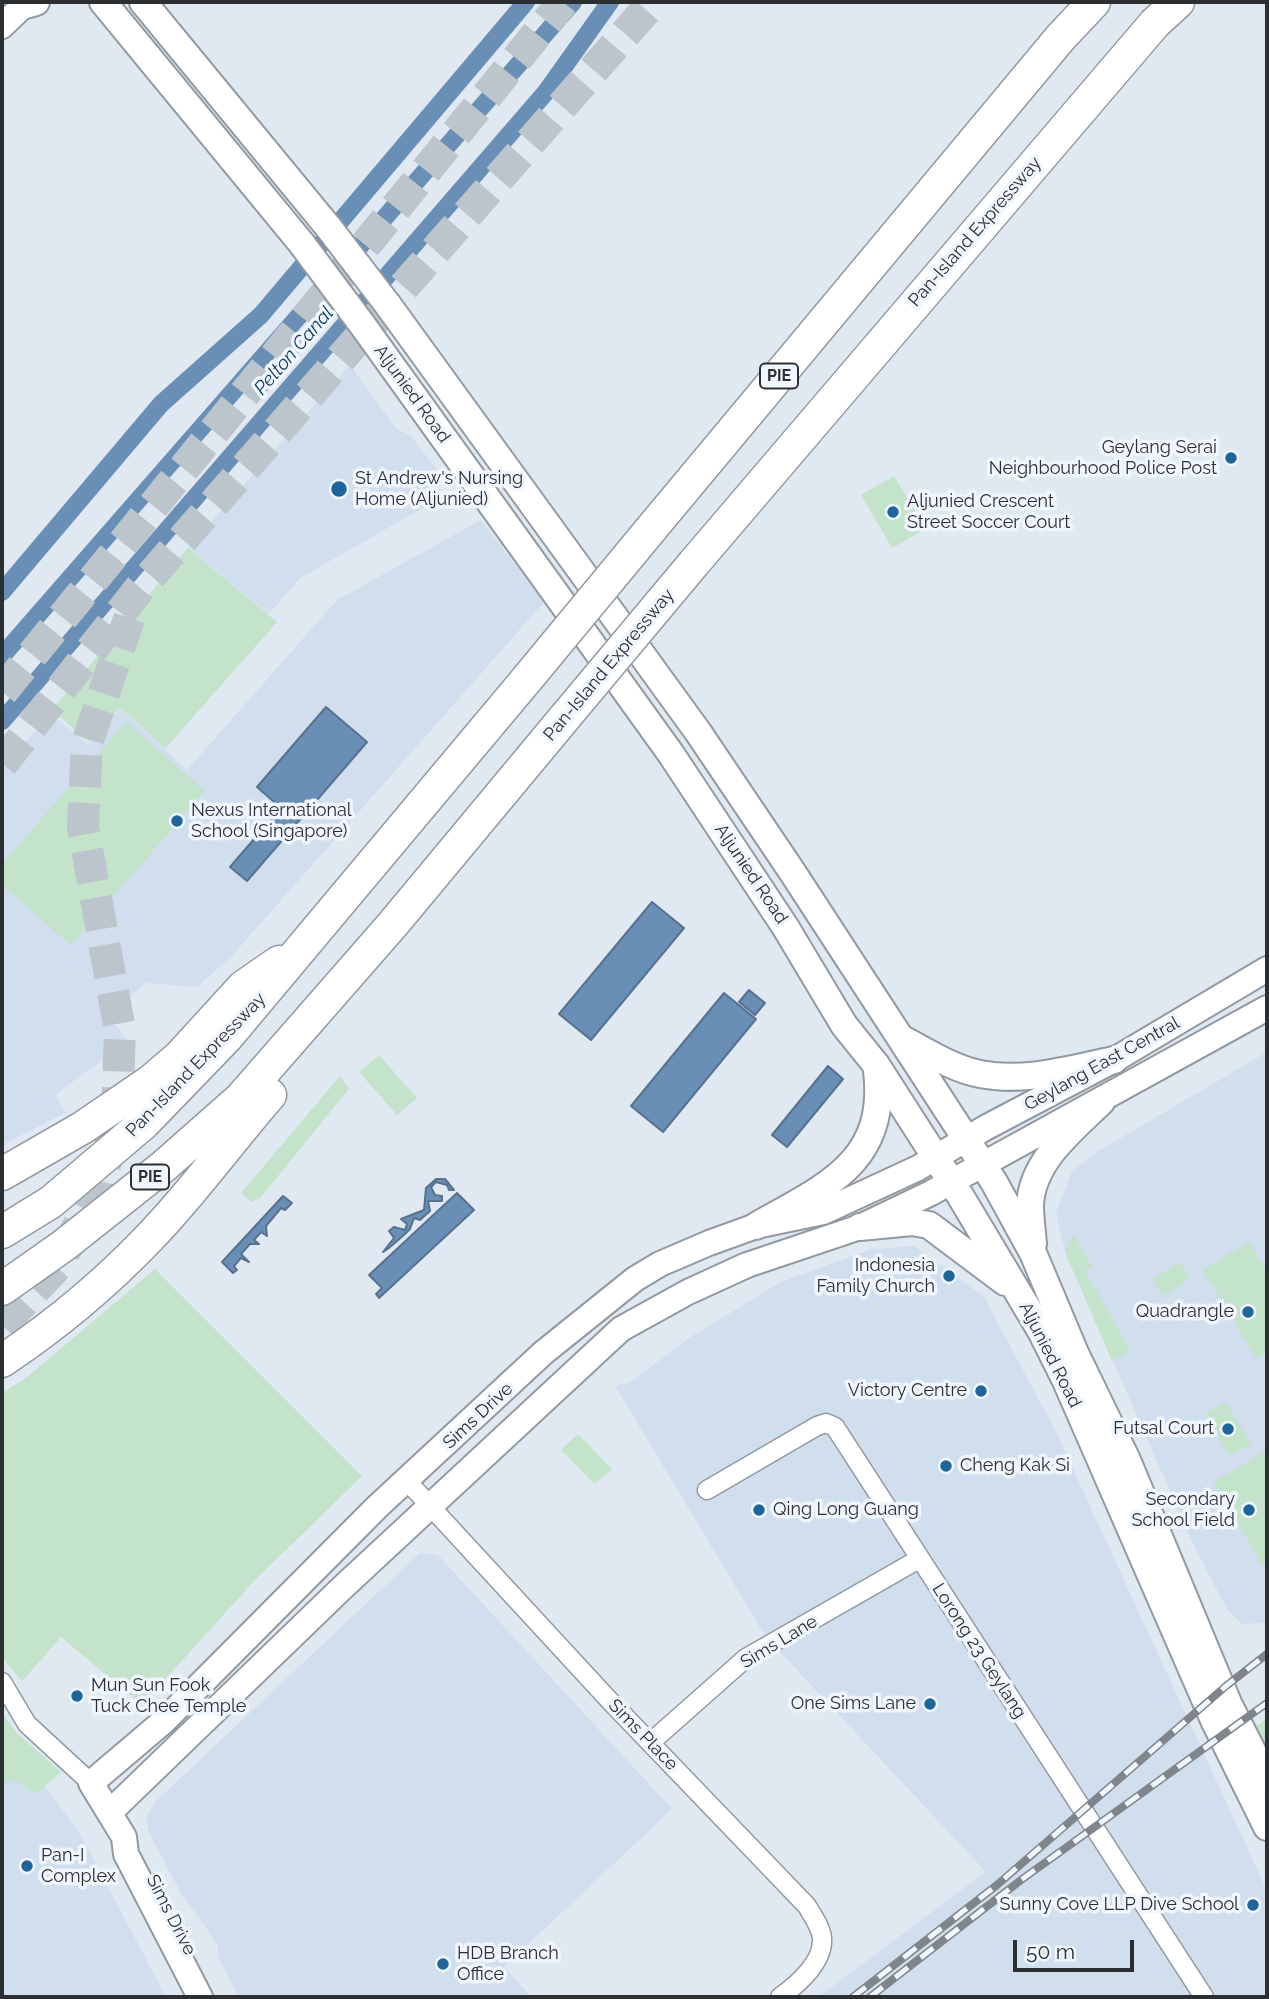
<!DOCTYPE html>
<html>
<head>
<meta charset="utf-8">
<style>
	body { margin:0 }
	#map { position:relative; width:1269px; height:1999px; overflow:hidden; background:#e0e9f2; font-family:Raleway,sans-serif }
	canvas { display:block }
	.frame { position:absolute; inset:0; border:4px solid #2c2f32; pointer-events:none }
	.scale { position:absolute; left:1013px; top:1940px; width:121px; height:32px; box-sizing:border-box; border:4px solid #2c2f32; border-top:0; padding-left:9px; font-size:21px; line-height:24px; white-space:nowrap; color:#2c2f32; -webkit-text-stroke:5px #eff6fd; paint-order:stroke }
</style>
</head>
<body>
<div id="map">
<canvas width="1269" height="1999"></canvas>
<div class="frame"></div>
<div class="scale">50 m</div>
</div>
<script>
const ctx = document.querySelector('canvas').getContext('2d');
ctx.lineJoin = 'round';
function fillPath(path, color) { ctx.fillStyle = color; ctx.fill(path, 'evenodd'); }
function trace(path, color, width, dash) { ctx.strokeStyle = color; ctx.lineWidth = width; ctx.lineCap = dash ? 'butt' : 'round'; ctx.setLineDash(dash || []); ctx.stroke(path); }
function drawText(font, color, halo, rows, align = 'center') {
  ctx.font = font + ' Raleway,sans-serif'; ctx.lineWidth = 7; ctx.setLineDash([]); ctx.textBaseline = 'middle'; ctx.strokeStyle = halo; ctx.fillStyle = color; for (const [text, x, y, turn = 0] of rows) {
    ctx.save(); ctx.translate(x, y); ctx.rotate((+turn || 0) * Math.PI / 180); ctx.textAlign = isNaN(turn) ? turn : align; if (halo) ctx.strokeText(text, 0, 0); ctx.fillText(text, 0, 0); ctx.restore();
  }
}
const built = new Path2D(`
	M 350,365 L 396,428 L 412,437 L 441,476 L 435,501 L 300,578 L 269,614 L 188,548 Z
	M 481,520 L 544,602 L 231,957 L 197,987 L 146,983 L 108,1015 L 128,1041 L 56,1094 L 65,1113 L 2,1145 L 2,771 L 50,713 L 88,745 L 120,708 L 187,770 L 337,600 Z
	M 1267,1052 L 1267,1620 L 1263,1623 L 1242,1624 L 1227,1609 L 1196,1550 L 1065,1252 L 1056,1213 L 1072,1171 L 1097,1152 Z
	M 914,1246 L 984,1297 L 1055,1430 L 1267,1891 L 1267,1997 L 818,1997 L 986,1872 L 765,1636 L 615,1386 L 629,1383 L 689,1338 L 781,1282 L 872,1249 Z
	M 420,1553 L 438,1555 L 672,1809 L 504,1967 L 531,1997 L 239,1997 L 218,1956 L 218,1945 L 181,1893 L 149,1833 L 146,1817 L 155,1802 Z
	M 2,1731 L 78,1830 L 166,1997 L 2,1997 Z`);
const green = new Path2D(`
	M 894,476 L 926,529 L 892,548 L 861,495 Z
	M 188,548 L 277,622 L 165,749 L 120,707 L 89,742 L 52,710 Z
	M 126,722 L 205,791 L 71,945 L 2,885 L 2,864 Z
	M 379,1055 L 417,1098 L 397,1115 L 359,1072 Z
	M 340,1076 L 349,1089 L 260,1198 L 251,1202 L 241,1193 Z
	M 1073,1235 L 1092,1266 L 1085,1271 L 1130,1350 L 1112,1361 L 1065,1252 Z
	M 1249,1242 L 1267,1271 L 1267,1352 L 1257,1359 L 1203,1270 Z
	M 1180,1262 L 1190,1279 L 1162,1296 L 1152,1279 Z
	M 155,1269 L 362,1476 L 254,1581 L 142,1705 L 61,1637 L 22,1681 L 2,1658 L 2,1393 L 26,1378 Z
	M 1225,1402 L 1251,1444 L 1230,1456 L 1205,1414 Z
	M 578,1434 L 612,1469 L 594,1484 L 561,1450 Z
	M 1267,1450 L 1267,1564 L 1263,1566 L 1214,1482 Z
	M 2,1713 L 16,1732 L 61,1772 L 36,1794 L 17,1781 L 2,1782 Z
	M 1267,1718 L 1267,1779 L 1243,1736 Z`);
const water = new Path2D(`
	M 326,707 L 367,742 L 247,881 L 230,867 L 281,808 L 257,787 Z
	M 652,902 L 684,928 L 591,1040 L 559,1014 Z
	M 749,990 L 765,1003 L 755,1015 L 739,1002 Z
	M 724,993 L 756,1019 L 663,1132 L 631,1106 Z
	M 828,1066 L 843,1079 L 787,1147 L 772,1135 Z
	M 436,1179 L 445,1179 L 454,1190 L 449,1190 L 447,1185 L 436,1182 L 431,1187 L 435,1195 L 442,1196 L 442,1201 L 428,1201 L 430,1211 L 420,1220 L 414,1218 L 410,1229 C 405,1234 388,1250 383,1252 L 394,1238 L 389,1231 L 394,1227 L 405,1230 L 407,1224 L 401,1219 L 424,1210 L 426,1188 Z
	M 457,1193 L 474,1210 L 379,1298 L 376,1294 L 382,1288 L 369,1275 Z
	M 283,1196 L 292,1203 L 285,1210 L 281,1208 L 266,1226 L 267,1236 L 261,1232 L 254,1240 L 259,1244 L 250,1244 L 241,1254 L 249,1262 L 241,1258 L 234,1266 L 237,1270 L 233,1273 L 222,1262 Z`);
const canal = new Path2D(`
	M 2,592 L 161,404 L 261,315 L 526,2
	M 2,656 L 573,2
	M 2,721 L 546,92 L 610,2`);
const highwayTunnel = new Path2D(`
	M 2,692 L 563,2
	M 2,764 L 140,588 L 653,2
	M 2,1325 L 57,1266 L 100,1185 L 117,1117 L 120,1030 L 83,827 L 87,743 L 131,613`);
const street = new Path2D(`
	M 407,1481 L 609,1700 L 807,1906 C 812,1915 821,1927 822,1938 C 824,1962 797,1985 780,1997
	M 707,1490 L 817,1426 L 826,1423 L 835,1427 L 1204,1997
	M 2,1682 L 27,1724 L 91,1783
	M 651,1742 L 746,1658 L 919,1559`);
const secondary = new Path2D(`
	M 2,26 L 27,2
	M 110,1812 L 342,1588 L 621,1329 L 688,1292 L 747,1265 L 860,1227 L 931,1193 L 1267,1008
	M 200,1997 L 126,1854 L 124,1837 L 91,1783 L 164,1721 L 377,1507 L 543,1353 L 635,1279 L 660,1264 L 709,1243 L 756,1226 L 823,1212 L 918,1168 L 985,1128 L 1114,1060 L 1267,969`);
const primary = new Path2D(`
	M 103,2 L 302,244
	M 143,2 L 329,228
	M 22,6 L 36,2
	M 388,305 L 698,732 L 793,873 L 994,1182 L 1033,1253 L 1076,1355 L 1127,1460 L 1228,1703 L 1267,1780
	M 361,323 L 671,754 L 786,928 L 844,1025 L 877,1066 L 961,1197 L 1041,1331 L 1066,1381 L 1214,1720 L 1267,1827
	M 902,1039 C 926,1051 953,1069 980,1074 C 1025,1083 1070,1069 1114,1060
	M 756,1226 C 824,1187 888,1163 877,1071
	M 860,1227 L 912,1222 L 929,1225 L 1005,1282
	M 1033,1244 C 1032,1231 1030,1218 1030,1205 C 1032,1161 1072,1130 1101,1102`);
const highway = new Path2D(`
	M 651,529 L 1061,37 L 1094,2
	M 694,563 L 1155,23 L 1178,2
	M 2,1174 L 82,1128 L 151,1081 L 179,1057 L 243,987 L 279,962
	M 2,1232 L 51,1202 L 144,1123 L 227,1037 L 527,679
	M 2,1289 L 63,1246 L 164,1166 L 240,1099 L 393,924 L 566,716
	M 2,1361 C 56,1325 104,1285 149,1238 C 192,1194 229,1142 270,1095`);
const rail = new Path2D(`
	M 853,1997 L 997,1885 L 1226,1686 L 1267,1654
	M 870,1997 L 1021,1880 L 1267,1703`);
const primaryBridge = new Path2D(`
	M 329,228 L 388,305
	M 302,244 L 361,323`);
const highwayBridge = new Path2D(`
	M 527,679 L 651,529
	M 566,716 L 694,563`);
const markers = [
	[1231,458,7,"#20659a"],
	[339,489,9,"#20659a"],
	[893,512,7,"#20659a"],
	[177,821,7,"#20659a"],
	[949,1276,7,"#20659a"],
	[1248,1312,7,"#20659a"],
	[981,1391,7,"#20659a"],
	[1228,1429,7,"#20659a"],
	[946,1466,7,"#20659a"],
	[759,1510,7,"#20659a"],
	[1249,1510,7,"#20659a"],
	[77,1696,7,"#20659a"],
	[930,1704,7,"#20659a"],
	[27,1866,7,"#20659a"],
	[1253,1905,7,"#20659a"],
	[443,1964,7,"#20659a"]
];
const shields = [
	[779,376,38],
	[150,1177,38]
];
const shieldNames = [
	["PIE",779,376],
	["PIE",150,1177]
];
const streetNames = [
	["Pan-Island Expressway",975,232,-49],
	["Aljunied Road",412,394,54],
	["Pan-Island Expressway",609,665,-50],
	["Aljunied Road",751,874,56],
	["Geylang East Central",1102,1064,-29],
	["Pan-Island Expressway",196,1065,-46],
	["Aljunied Road",1050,1355,63],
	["Sims Drive",478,1416,-43],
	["Sims Lane",779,1642,-31],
	["Lorong 23 Geylang",979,1651,57],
	["Sims Place",643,1735,46],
	["Sims Drive",171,1915,63]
];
const poiNames = [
	["Geylang Serai",1217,448],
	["Neighbourhood Police Post",1217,469],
	["St Andrew's Nursing",355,479,"left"],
	["Home (Aljunied)",355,500,"left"],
	["Aljunied Crescent",907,502,"left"],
	["Street Soccer Court",907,523,"left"],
	["Nexus International",191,811,"left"],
	["School (Singapore)",191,832,"left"],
	["Indonesia",935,1266],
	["Family Church",935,1287],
	["Quadrangle",1234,1312],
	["Victory Centre",967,1391],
	["Futsal Court",1214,1429],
	["Cheng Kak Si",960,1466,"left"],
	["Secondary",1235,1500],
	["School Field",1235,1521],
	["Qing Long Guang",773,1510,"left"],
	["Mun Sun Fook",91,1686,"left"],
	["Tuck Chee Temple",91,1707,"left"],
	["One Sims Lane",916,1704],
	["Pan-I",41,1856,"left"],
	["Complex",41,1877,"left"],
	["Sunny Cove LLP Dive School",1239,1905],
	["HDB Branch",457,1954,"left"],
	["Office",457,1975,"left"]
];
const waterNames = [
	["Pelton Canal",294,351,-49]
];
fillPath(built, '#d0deed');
fillPath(green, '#c3e3ca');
fillPath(water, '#698fb7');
trace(water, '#57728f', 2);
trace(canal, '#698fb7', 18);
trace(highwayTunnel, '#bcc4cc', 32, [32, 16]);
trace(street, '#9199a1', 21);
trace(secondary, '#9199a1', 28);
trace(primary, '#9199a1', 30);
trace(highway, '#9199a1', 35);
trace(street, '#fff', 18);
trace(secondary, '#fff', 24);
trace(primary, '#fff', 26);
trace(highway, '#fff', 32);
trace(rail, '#7f858b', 8);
trace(rail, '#eff6fd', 5, [16]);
trace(primaryBridge, '#9199a1', 30, []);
trace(highwayBridge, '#9199a1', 35, []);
trace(primaryBridge, '#fff', 26);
trace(highwayBridge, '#fff', 32);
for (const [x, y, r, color] of markers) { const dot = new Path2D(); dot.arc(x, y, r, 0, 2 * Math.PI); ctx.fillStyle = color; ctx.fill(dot); trace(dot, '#eff6fd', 2.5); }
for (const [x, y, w] of shields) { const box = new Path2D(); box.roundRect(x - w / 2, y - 12.5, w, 25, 5); ctx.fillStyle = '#eff6fd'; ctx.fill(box); trace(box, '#2c2f32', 2); }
drawText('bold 16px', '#2c2f32', null, shieldNames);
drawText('18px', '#2c2f32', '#eff6fd', streetNames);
drawText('18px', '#2c2f32', '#eff6fd', poiNames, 'right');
drawText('italic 19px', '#0c375e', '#eff6fd', waterNames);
</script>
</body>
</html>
